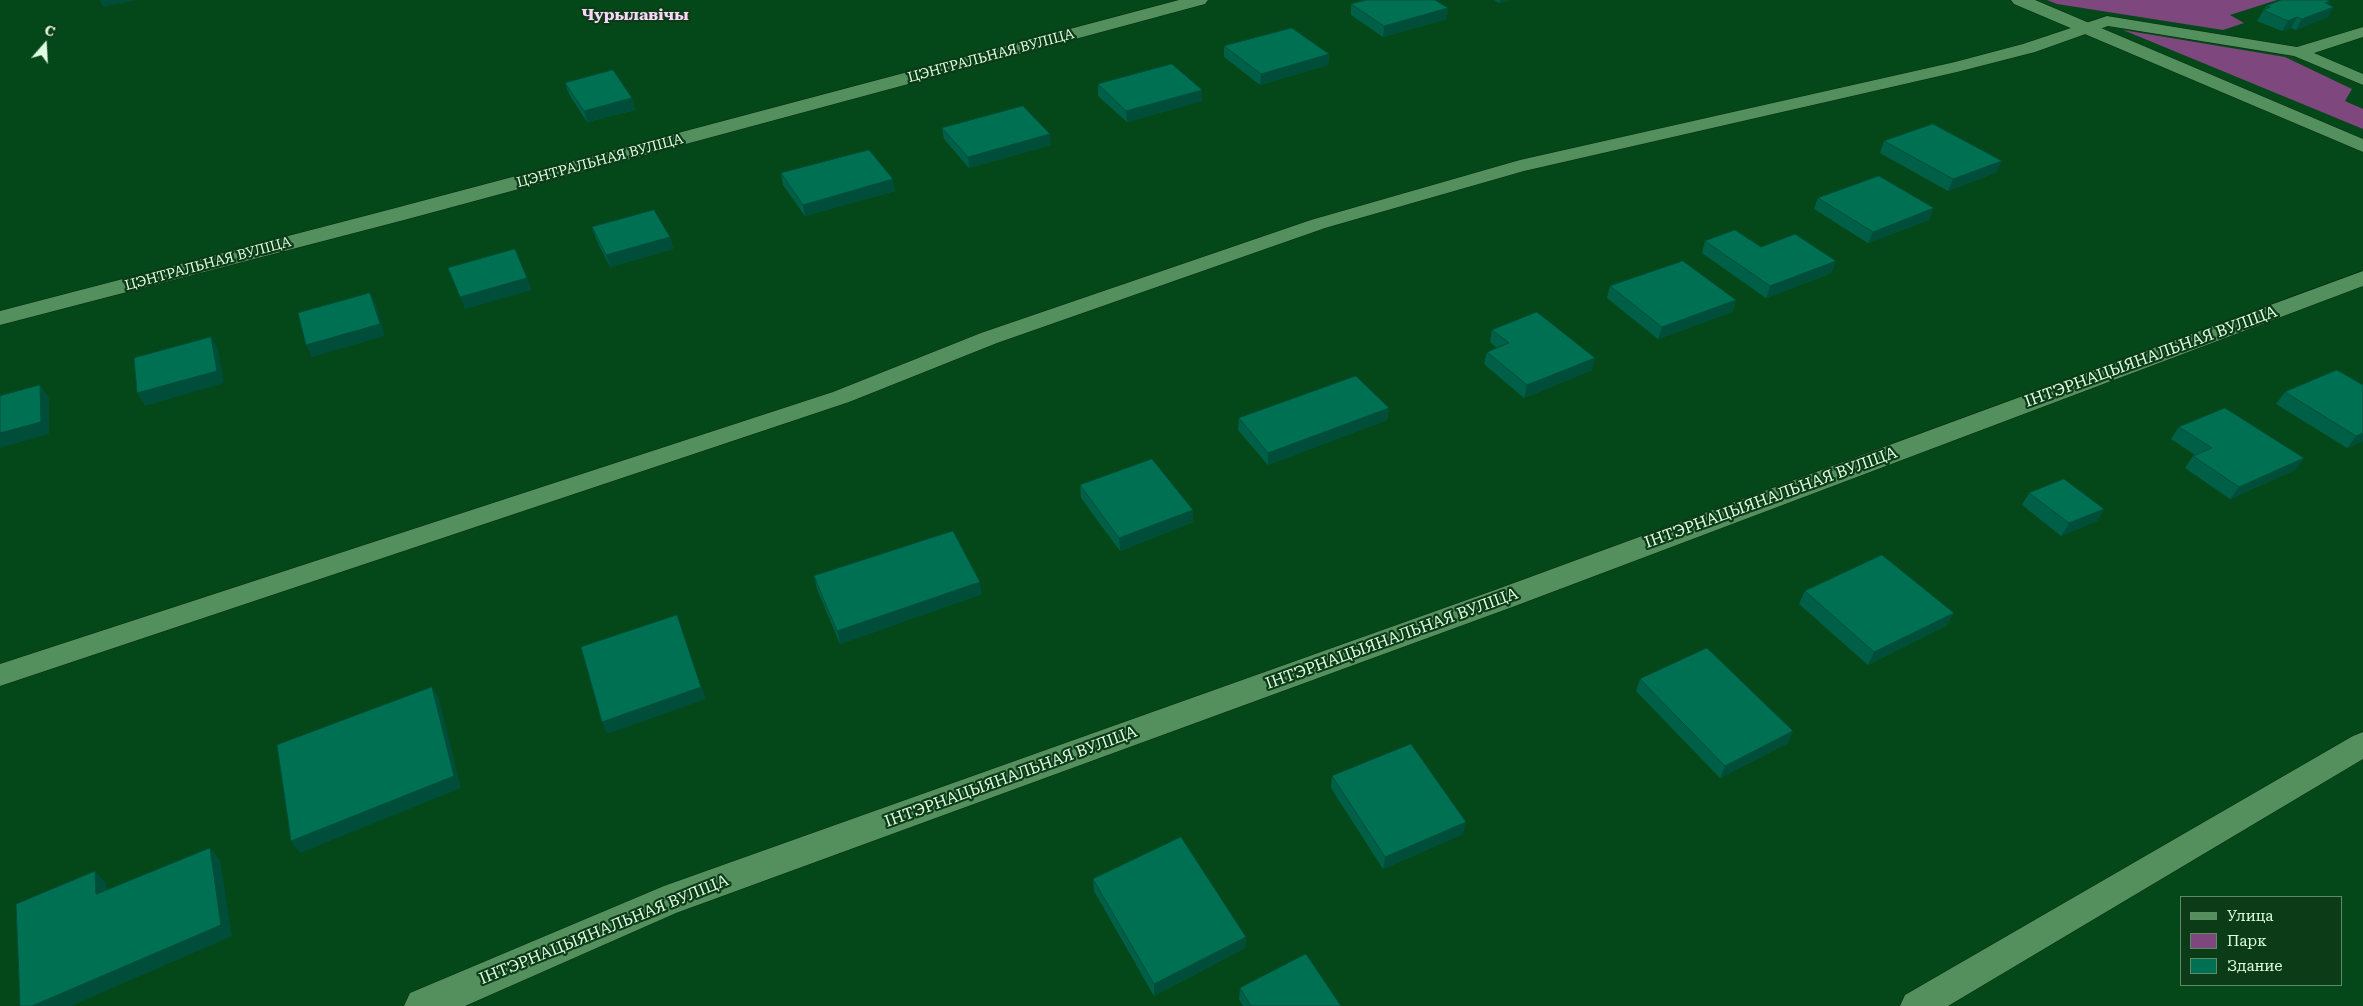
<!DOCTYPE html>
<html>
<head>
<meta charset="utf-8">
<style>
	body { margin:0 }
	#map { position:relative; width:2363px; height:1006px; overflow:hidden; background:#044819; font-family:"Roboto Serif",serif }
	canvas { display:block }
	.legend { position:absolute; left:2180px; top:896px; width:162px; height:90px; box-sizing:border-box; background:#0c3b17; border:1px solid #608968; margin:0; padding:6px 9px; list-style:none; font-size:15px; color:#dffee2 }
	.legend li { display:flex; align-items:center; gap:10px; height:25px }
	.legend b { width:25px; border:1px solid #608968 }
	.north { position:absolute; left:20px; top:20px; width:50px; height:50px; -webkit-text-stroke:4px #0c3b17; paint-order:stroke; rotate:19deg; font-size:14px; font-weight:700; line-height:20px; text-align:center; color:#dffee2 }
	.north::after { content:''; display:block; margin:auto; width:18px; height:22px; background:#dffee2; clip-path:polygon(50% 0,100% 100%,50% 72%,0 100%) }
</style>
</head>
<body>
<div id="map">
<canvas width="2363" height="1006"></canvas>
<ul class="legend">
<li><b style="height:6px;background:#54905d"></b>Улица</li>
<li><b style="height:14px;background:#7e477d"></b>Парк</li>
<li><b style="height:14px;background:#007053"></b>Здание</li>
</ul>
<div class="north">С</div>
</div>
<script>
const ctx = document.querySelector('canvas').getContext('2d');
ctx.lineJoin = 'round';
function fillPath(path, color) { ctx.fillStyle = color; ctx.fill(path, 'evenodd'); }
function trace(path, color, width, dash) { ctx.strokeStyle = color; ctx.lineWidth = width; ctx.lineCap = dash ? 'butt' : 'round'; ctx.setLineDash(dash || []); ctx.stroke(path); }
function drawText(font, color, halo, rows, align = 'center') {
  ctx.font = font + ' "Roboto Serif",serif'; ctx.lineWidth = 4.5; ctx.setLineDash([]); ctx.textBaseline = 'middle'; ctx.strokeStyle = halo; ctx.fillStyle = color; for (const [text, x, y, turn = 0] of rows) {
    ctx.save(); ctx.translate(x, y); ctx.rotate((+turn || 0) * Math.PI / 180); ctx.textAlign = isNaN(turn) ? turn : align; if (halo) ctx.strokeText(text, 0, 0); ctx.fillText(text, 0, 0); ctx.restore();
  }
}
const green = new Path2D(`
	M 2047,0 L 2277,0 L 2230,15 L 2244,23 L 2223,30 L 2057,4 Z
	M 2123,30 L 2285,57 L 2352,89 L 2345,101 L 2363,109 L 2363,129 Z`);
const lane = new Path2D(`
	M 2107,16 L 2297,47 L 2363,27 L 2363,37 L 2314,53 L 2363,74 L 2363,85 L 2294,56 L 2108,26 L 2035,52 L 1957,72 L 1524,171 L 1325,228 L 997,343 L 849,402 L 0,686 L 0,664 L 833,392 L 981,333 L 1311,220 L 1520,160 L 1955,62 L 2023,44 Z
	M 2363,732 L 2363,759 L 1948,1006 L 1900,1006 L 1905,995 L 2353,736 Z`);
const street = new Path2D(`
	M 1179,0 L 1208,0 L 1205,4 L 404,220 L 0,325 L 0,311 L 388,210 Z
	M 2011,0 L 2035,0 L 2363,139 L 2363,152 L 2014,4 Z
	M 2363,271 L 2363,286 L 1515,606 L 676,913 L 465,1006 L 404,1006 L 410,993 L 664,886 L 1495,590 Z`);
const wall = new Path2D(`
	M 1494,0 L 1510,0 L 1499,3 Z
	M 2330,1 L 2328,4 L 2328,17 L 2296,30 L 2291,28 L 2282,31 L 2257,21 L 2266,6 Z
	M 1351,4 L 1447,19 L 1383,37 L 1351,15 Z
	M 1224,46 L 1329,54 L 1328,65 L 1260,85 L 1224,57 Z
	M 565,83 L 632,98 L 635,110 L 587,122 L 569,94 Z
	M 1098,84 L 1202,90 L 1202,101 L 1127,122 L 1098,96 Z
	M 942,128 L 1051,145 L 969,168 L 944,139 Z
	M 1884,141 L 1997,172 L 1948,191 L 1880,153 Z
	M 781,173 L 895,191 L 805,216 L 783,185 Z
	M 1818,198 L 1929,220 L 1868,243 L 1814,209 Z
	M 592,227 L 670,237 L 673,249 L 610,267 L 596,239 Z
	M 1705,241 L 1761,247 L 1836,261 L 1831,273 L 1766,298 L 1702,253 Z
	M 1610,286 L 1736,300 L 1732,312 L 1658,339 L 1607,298 Z
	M 1492,330 L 1592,370 L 1524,398 L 1484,364 L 1487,352 L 1497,348 L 1490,342 Z
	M 2363,385 L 2363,441 L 2347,448 L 2276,404 L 2285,392 Z
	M 1389,408 L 1387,420 L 1268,465 L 1238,430 L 1239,418 Z
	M 2179,427 L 2304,458 L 2295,470 L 2230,499 L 2185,468 L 2193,456 L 2195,455 L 2171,439 Z
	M 1080,485 L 1193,510 L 1193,522 L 1120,551 L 1081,498 Z
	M 2029,493 L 2104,509 L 2097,521 L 2061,536 L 2022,505 Z
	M 814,576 L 982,594 L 840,644 L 817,589 Z
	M 1805,591 L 1947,625 L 1868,665 L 1799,604 Z
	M 1640,679 L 1788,743 L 1720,778 L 1636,691 Z
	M 1332,776 L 1463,834 L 1383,869 L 1331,788 Z
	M 1093,879 L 1246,937 L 1245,948 L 1154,996 L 1094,891 Z
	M 1240,988 L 1341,1006 L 1243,1006 L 1239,999 Z`);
const shadedWall = new Path2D(`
	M 100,0 L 137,0 L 103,7 Z
	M 1500,0 L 1510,0 L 1499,3 Z
	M 2330,1 L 2325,10 L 2334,7 L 2328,17 L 2296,30 L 2302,19 L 2325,3 Z
	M 1448,8 L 1447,19 L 1383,37 L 1384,26 Z
	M 2297,17 L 2291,28 L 2282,31 L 2288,21 Z
	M 1329,54 L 1328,65 L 1260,85 L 1261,74 Z
	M 1202,90 L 1202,101 L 1127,122 L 1126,111 Z
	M 632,98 L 635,110 L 587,122 L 584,111 Z
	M 1050,134 L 1051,145 L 969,168 L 968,157 Z
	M 2002,161 L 1997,172 L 1948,191 L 1953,179 Z
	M 893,179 L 895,191 L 805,216 L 803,205 Z
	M 1934,208 L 1929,220 L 1868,243 L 1873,232 Z
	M 670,237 L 673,249 L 610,267 L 606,255 Z
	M 1836,261 L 1831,273 L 1766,298 L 1770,286 Z
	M 527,278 L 532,290 L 465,309 L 460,297 Z
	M 370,293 L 376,305 L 385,336 L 312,357 L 306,345 Z
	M 1736,300 L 1732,312 L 1658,339 L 1662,327 Z
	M 211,337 L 218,349 L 224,383 L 145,406 L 137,393 Z
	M 1595,358 L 1592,370 L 1524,398 L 1527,385 Z
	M 40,385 L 49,398 L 49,434 L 0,448 L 0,433 Z
	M 1389,408 L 1387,420 L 1268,465 L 1268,453 Z
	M 2363,433 L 2363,441 L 2347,448 L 2356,436 Z
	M 2304,458 L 2295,470 L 2230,499 L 2239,487 Z
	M 2104,509 L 2097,521 L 2061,536 L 2069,523 Z
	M 1193,510 L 1193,522 L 1120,551 L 1119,538 Z
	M 980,582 L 982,594 L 840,644 L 837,631 Z
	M 1954,613 L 1947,625 L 1868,665 L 1874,652 Z
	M 677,615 L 706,699 L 607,734 L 602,722 Z
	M 432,687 L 439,699 L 461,788 L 300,853 L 291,841 Z
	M 1793,731 L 1788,743 L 1720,778 L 1725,766 Z
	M 1466,822 L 1463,834 L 1383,869 L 1385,857 Z
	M 210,848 L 220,860 L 232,936 L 71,1006 L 32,1006 Z
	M 95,871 L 106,883 L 108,906 L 96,894 Z
	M 1246,937 L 1245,948 L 1154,996 L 1154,984 Z`);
const building = new Path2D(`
	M 1367,0 L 1435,0 L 1448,8 L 1384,26 L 1351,4 Z
	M 2282,0 L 2327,0 L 2330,1 L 2325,3 L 2334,7 L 2302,19 L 2297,17 L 2288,21 L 2263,10 L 2270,7 L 2266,6 Z
	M 1292,28 L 1329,54 L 1261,74 L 1224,46 Z
	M 1172,64 L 1202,90 L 1126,111 L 1098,84 Z
	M 613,70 L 632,98 L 584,111 L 565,83 Z
	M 1023,106 L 1050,134 L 968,157 L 942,128 Z
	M 1933,124 L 2002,161 L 1953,179 L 1884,141 Z
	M 869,150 L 893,179 L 803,205 L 781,173 Z
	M 1879,176 L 1934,208 L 1873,232 L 1818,198 Z
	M 654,210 L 670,237 L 606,255 L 592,227 Z
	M 1735,230 L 1761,247 L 1795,234 L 1836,261 L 1770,286 L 1705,241 Z
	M 515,249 L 527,278 L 460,297 L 448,268 Z
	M 1683,261 L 1736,300 L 1662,327 L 1610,286 Z
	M 370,293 L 380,324 L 306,345 L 298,313 Z
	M 1537,312 L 1595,358 L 1527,385 L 1487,352 L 1509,343 L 1492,330 Z
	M 211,337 L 217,371 L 137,393 L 134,358 Z
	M 2337,370 L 2363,385 L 2363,433 L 2356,436 L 2285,392 Z
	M 1356,376 L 1389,408 L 1268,453 L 1239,418 Z
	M 40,385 L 41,422 L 0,433 L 0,396 Z
	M 2225,408 L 2304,458 L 2239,487 L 2193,456 L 2212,448 L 2179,427 Z
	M 1152,459 L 1193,510 L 1119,538 L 1080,485 Z
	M 2064,479 L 2104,509 L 2069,523 L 2029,493 Z
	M 953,531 L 980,582 L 837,631 L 814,576 Z
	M 1882,555 L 1954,613 L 1874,652 L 1805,591 Z
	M 677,615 L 701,687 L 602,722 L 581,647 Z
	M 1707,648 L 1793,731 L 1725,766 L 1640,679 Z
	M 432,687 L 454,776 L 291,841 L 277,745 Z
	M 1411,744 L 1466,822 L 1385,857 L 1332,776 Z
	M 1181,837 L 1246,937 L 1154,984 L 1093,879 Z
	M 210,848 L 221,925 L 32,1006 L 20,1006 L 16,904 L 95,871 L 96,894 Z
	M 1306,954 L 1341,1006 L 1251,1006 L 1240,988 Z`);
const farStreetnames = [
	["ЦЭНТРАЛЬНАЯ ВУЛІЦА",991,56,-15],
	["ЦЭНТРАЛЬНАЯ ВУЛІЦА",600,161,-15],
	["ЦЭНТРАЛЬНАЯ ВУЛІЦА",208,264,-15]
];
const farQuarternames = [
	["Чурылавічы",635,15]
];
const streetNames = [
	["ІНТЭРНАЦЫЯНАЛЬНАЯ ВУЛІЦА",2151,357,-20],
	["ІНТЭРНАЦЫЯНАЛЬНАЯ ВУЛІЦА",1771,498,-20],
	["ІНТЭРНАЦЫЯНАЛЬНАЯ ВУЛІЦА",1392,639,-20],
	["ІНТЭРНАЦЫЯНАЛЬНАЯ ВУЛІЦА",1011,777,-20],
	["ІНТЭРНАЦЫЯНАЛЬНАЯ ВУЛІЦА",604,930,-22]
];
fillPath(green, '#7e477d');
trace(lane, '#092910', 1);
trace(street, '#092910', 1);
fillPath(lane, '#54905d');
fillPath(street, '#54905d');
fillPath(wall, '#006047');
fillPath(shadedWall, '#004e3a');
fillPath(building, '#007053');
trace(building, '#004e3a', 1);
drawText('14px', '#dffee2', '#0c3b17', farStreetnames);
drawText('bold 16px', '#fad6f8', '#0c3b17', farQuarternames);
drawText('16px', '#dffee2', '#0c3b17', streetNames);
</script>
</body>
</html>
